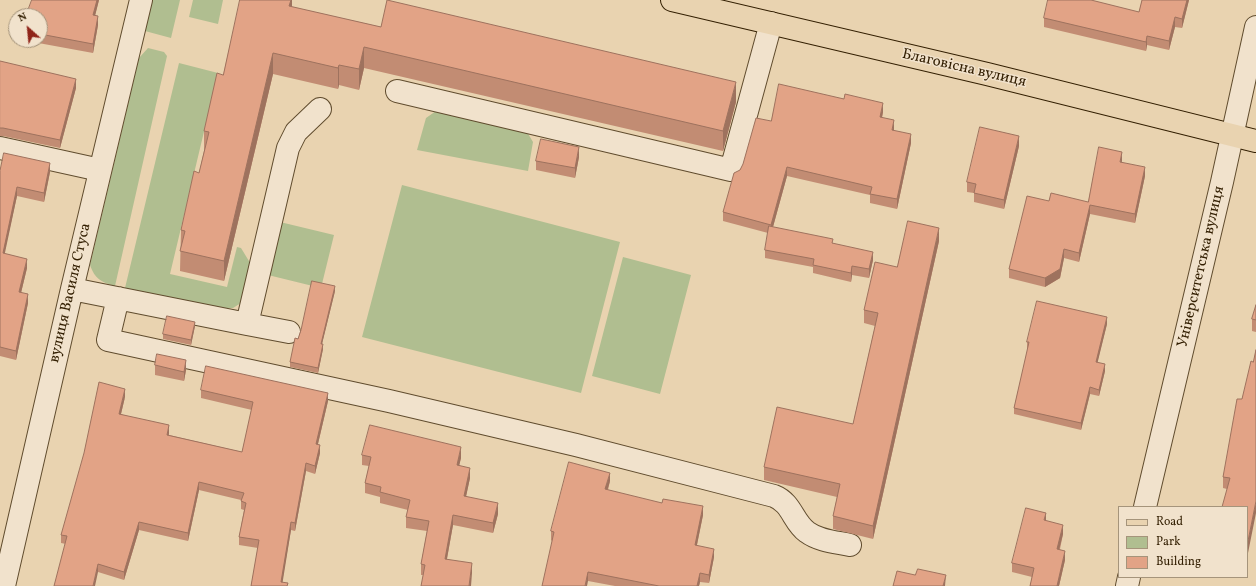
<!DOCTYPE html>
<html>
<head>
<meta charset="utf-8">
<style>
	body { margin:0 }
	#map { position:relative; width:1256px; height:586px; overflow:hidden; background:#e9d3b0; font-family:Vollkorn,serif }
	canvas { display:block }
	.legend { position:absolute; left:1118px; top:506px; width:130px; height:72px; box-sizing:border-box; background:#f1e2cc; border:1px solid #a5947b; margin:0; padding:5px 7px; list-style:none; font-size:12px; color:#331f02 }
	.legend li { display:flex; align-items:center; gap:8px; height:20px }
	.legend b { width:20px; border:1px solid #a5947b }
	.north { position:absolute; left:8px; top:8px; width:40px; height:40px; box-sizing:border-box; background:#f1e2cc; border:1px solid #a5947b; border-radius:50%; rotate:333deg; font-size:11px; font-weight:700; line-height:16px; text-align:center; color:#331f02 }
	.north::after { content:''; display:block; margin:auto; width:14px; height:18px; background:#8f2418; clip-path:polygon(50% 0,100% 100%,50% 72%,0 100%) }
</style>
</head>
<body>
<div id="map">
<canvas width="1256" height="586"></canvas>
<ul class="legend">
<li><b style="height:5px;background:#e9d3b0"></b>Road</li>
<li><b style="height:11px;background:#b0be90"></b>Park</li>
<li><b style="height:11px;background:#e2a386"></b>Building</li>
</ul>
<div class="north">N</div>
</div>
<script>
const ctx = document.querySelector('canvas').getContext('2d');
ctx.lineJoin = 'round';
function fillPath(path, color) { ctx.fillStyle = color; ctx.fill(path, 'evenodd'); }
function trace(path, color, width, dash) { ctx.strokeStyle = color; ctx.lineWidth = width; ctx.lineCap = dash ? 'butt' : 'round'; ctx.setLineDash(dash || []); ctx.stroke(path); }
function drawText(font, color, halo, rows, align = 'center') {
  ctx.font = font + ' Vollkorn,serif'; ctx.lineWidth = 3; ctx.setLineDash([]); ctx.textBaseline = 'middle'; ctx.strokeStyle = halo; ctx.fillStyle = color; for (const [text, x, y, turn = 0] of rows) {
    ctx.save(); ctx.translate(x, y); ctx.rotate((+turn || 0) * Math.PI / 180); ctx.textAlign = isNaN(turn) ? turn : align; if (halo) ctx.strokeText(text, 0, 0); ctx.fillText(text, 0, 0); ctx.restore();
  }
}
const green = new Path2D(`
	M 152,0 L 180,0 L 171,38 L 145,31 Z
	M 193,0 L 223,0 L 218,24 L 189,17 Z
	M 148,48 L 164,52 L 167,56 L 115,286 C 101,282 95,279 90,265 L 139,58 Z
	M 179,63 L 218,73 L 170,274 L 227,287 L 237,247 L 241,248 L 252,266 L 241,303 L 233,308 L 225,308 L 125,288 Z
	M 436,111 L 527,132 L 533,142 L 528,171 L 417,150 L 426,118 Z
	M 402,185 L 620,242 L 581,393 L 362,337 Z
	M 280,222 L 334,235 L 321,288 L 268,275 Z
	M 623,257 L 691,275 L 660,394 L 592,376 Z`);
const minor = new Path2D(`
	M 397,91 L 731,170 L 771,23
	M 0,148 L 100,170
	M 72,289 L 247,324 L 288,148 L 296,132 L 320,109
	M 118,298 L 108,340 L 389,401 L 576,445 L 774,496 C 792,503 793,522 807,532 C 819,541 836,542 850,545
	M 247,324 L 289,332
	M 1145,507 L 1222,182 L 1256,27
	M 4,586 L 72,289 L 141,0
	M 1127,586 L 1129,577`);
const major = new Path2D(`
	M 672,0 L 987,74 L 1256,141`);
const wall = new Path2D(`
	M 32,0 L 99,0 L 95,15 L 98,25 L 93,53 L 22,40 L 40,40 L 40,16 Z
	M 292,0 L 292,7 L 381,27 L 736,102 L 723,151 L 364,68 L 359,90 L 339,85 L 338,89 L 273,74 L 224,281 L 180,271 L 181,230 L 199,173 L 204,151 L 204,131 L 223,75 Z
	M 1142,0 L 1189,0 L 1182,28 L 1175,27 L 1169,50 L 1147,45 L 1146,51 L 1044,27 L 1044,18 L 1139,12 Z
	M 0,61 L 76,88 L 60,148 L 3,136 L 0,136 Z
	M 883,112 L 882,118 L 894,130 L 911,143 L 897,209 L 870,203 L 870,195 L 787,176 L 773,227 L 833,243 L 873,260 L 869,278 L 852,275 L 851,282 L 813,273 L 813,267 L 765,258 L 765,250 L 768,233 L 723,221 L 723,212 L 740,170 L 771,121 Z
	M 1019,146 L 1004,209 L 974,202 L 974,193 L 967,192 L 967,182 Z
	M 579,157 L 575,178 L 536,170 L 536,161 Z
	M 1122,161 L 1122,162 L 1145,176 L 1135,223 L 1090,214 L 1079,262 L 1064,258 L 1060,278 L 1045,287 L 1009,278 L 1009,269 L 1088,202 Z
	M 0,171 L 50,172 L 44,202 L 17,196 L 4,254 L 27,268 L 21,293 L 28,303 L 16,360 L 0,356 Z
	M 939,241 L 873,539 L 833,529 L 833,516 L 837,497 L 764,480 L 764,467 L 853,424 L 875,326 L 864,323 L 864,310 L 897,267 Z
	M 335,291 L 322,344 L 323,349 L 318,373 L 290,367 L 290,362 L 298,339 Z
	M 1256,305 L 1256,332 L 1252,331 L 1252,319 Z
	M 1107,324 L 1097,363 L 1105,371 L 1099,396 L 1090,394 L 1081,430 L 1014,414 L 1014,408 L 1028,348 L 1027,348 L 1027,342 Z
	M 195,326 L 191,345 L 163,339 L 163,334 Z
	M 1253,362 L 1248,553 L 1247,552 L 1247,507 L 1227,489 L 1223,488 L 1223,477 L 1242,399 Z
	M 155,365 L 186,370 L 184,381 L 155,375 Z
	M 201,390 L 328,401 L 318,444 L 320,453 L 315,474 L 306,471 L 295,531 L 291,530 L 282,582 L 288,586 L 251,586 L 258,548 L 239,545 L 239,537 L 244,510 L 241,509 L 241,500 L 199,490 L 188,541 L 139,530 L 124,580 L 98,572 L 66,544 L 61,543 L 61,535 L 125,397 L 121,414 L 169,433 L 169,435 L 242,452 L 252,410 L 201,398 Z
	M 362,455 L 461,458 L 459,465 L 470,478 L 466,496 L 498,514 L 493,533 L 453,525 L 447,559 L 472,573 L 421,575 L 421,564 L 427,531 L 406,528 L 406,517 L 408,510 L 380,503 L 380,497 L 365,493 L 365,483 L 369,466 L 362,465 Z
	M 610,481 L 608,490 L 703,515 L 697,545 L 714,557 L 709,583 L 700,582 L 699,586 L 615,586 L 588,581 L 551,540 L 551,531 Z
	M 1046,521 L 1063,534 L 1060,549 L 1065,560 L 1059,586 L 1030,586 L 1032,577 L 1012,572 L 1012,563 Z`);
const shadedWall = new Path2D(`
	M 97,0 L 99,0 L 93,24 L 93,15 Z
	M 291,0 L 292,0 L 292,17 L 289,6 Z
	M 1187,0 L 1189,0 L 1182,28 L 1182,19 Z
	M 98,16 L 98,25 L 93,53 L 93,44 Z
	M 1175,17 L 1175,27 L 1169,50 L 1169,41 Z
	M 1147,36 L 1147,45 L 1146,51 L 1146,42 Z
	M 364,47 L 364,68 L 359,90 L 359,69 Z
	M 273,53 L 273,74 L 224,281 L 224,261 Z
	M 339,65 L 339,85 L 338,89 L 338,68 Z
	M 76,79 L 76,88 L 60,148 L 60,140 Z
	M 736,82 L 736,102 L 723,151 L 723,131 Z
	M 883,103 L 883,112 L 880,126 L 880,117 Z
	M 894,120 L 894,130 L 892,139 L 892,130 Z
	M 911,134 L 911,143 L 897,209 L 897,199 Z
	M 1019,136 L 1019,146 L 1004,209 L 1004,200 Z
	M 579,147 L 579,157 L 575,178 L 575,168 Z
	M 1122,152 L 1122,161 L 1120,171 L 1120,162 Z
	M 50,163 L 50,172 L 44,202 L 44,193 Z
	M 787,167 L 787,176 L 771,234 L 771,225 Z
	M 1145,167 L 1145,176 L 1135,223 L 1135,214 Z
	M 17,187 L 17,196 L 3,262 L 3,253 Z
	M 1090,205 L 1090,214 L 1079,262 L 1079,253 Z
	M 939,228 L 939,241 L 873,539 L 873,526 Z
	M 1064,249 L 1064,258 L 1060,278 L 1045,287 L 1045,278 Z
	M 873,252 L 873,260 L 869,278 L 869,269 Z
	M 27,259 L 27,268 L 19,301 L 19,292 Z
	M 852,266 L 852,275 L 851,282 L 851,273 Z
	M 335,286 L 335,291 L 321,348 L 321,344 Z
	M 28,294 L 28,303 L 16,360 L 16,351 Z
	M 1107,317 L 1107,324 L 1096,369 L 1096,362 Z
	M 195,322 L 195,326 L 191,345 L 191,340 Z
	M 323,344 L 323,349 L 318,373 L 318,368 Z
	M 186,360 L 186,370 L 184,381 L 184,372 Z
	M 1105,364 L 1105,371 L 1099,396 L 1099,390 Z
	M 1090,387 L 1090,394 L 1081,430 L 1081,423 Z
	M 125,389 L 125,397 L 119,422 L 119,414 Z
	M 328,393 L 328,401 L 316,452 L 316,444 Z
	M 169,425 L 169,433 L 167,443 L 167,435 Z
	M 320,445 L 320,453 L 315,474 L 315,466 Z
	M 461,447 L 461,458 L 457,475 L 457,465 Z
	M 306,463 L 306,471 L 295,531 L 295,523 Z
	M 470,468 L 470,478 L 464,506 L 464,496 Z
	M 610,473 L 610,481 L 605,498 L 605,489 Z
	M 199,482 L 199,490 L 188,541 L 188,533 Z
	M 1256,501 L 1256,513 L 1248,553 L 1248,541 Z
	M 498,503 L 498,514 L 493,533 L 493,523 Z
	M 703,506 L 703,515 L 695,554 L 695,545 Z
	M 1046,513 L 1046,522 L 1044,520 Z
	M 453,515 L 453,525 L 445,569 L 445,559 Z
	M 139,522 L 139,530 L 124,580 L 124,572 Z
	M 291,522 L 291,530 L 282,586 L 281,582 Z
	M 1063,525 L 1063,534 L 1057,558 L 1057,549 Z
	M 714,549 L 714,557 L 709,583 L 709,575 Z
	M 1065,551 L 1065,560 L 1059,586 L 1057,586 Z
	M 472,563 L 472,573 L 471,586 L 469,586 Z
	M 98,564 L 98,572 L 95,586 L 93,586 Z
	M 588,572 L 588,581 L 587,586 L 585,586 Z
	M 700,573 L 700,582 L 699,586 L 697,586 Z
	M 946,575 L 945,586 L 943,586 Z`);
const building = new Path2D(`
	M 32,0 L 97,0 L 93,15 L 98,16 L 93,44 L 40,34 L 40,16 L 26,16 Z
	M 240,0 L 291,0 L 289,6 L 381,27 L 387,0 L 736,82 L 723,131 L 364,47 L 359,69 L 339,65 L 338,68 L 273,53 L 224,261 L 180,251 L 185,231 L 181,230 L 194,171 L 199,173 L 209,132 L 204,131 L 217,73 L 223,75 Z
	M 1048,0 L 1091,0 L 1139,12 L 1142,0 L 1187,0 L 1182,19 L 1175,17 L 1169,41 L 1147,36 L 1146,42 L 1044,18 Z
	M 0,61 L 76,79 L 60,140 L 3,128 L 0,128 Z
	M 779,84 L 844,99 L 845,94 L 883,103 L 880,117 L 894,120 L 892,130 L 911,134 L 897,199 L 870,194 L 872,187 L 787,167 L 771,225 L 723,212 L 734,173 L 740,170 L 743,164 L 756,118 L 771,121 Z
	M 980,127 L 1019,136 L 1004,200 L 974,193 L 976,184 L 967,182 Z
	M 541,139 L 579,147 L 575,168 L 536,161 Z
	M 1099,147 L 1122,152 L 1120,162 L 1145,167 L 1135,214 L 1090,205 L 1079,253 L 1064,249 L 1060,269 L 1045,278 L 1009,269 L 1027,196 L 1049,201 L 1051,193 L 1088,202 Z
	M 4,153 L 50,163 L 44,193 L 17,187 L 3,253 L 27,259 L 19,292 L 28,294 L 16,351 L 0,347 L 0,171 Z
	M 908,221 L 939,228 L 873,526 L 833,516 L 840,484 L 764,467 L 777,407 L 853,424 L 878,313 L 864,310 L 875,262 L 897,267 Z
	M 769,226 L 833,239 L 832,243 L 873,252 L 869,269 L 852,266 L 851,273 L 813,265 L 814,259 L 765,250 Z
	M 312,281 L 335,286 L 321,344 L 323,344 L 318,368 L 290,362 L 295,338 L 298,339 L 301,330 Z
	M 1037,301 L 1107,317 L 1096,362 L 1105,364 L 1099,390 L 1090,387 L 1081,423 L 1014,408 L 1029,342 L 1027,342 Z
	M 1256,305 L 1256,320 L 1252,319 Z
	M 167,316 L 195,322 L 191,340 L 163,334 Z
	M 1256,350 L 1256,501 L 1248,541 L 1247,541 L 1247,507 L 1222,507 L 1230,478 L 1223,477 L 1237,399 L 1242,399 L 1251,361 L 1253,362 Z
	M 157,354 L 186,360 L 184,372 L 155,365 Z
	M 206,366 L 328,393 L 316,444 L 320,445 L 315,466 L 306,463 L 295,523 L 291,522 L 281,582 L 288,583 L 287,586 L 251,586 L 259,540 L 239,537 L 246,503 L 241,501 L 244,493 L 199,482 L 188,533 L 139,522 L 124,572 L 98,564 L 93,586 L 54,586 L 67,536 L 61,535 L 84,453 L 99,382 L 125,389 L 119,414 L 169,425 L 167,435 L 242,452 L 253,402 L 201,390 Z
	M 370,425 L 461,447 L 457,465 L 470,468 L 464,496 L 498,503 L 493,523 L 453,515 L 445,559 L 472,563 L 469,586 L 421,586 L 425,565 L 421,564 L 429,521 L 406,517 L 410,500 L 380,492 L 381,487 L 365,483 L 371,457 L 362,455 Z
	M 569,462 L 610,473 L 605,489 L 662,503 L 663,499 L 703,506 L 695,545 L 714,549 L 709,575 L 700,573 L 697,586 L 659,586 L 588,572 L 585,586 L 542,586 L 554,532 L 551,531 Z
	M 1026,508 L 1046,513 L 1044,520 L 1063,525 L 1057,549 L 1065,551 L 1057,586 L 1030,586 L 1034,568 L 1012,563 Z
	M 918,569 L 946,575 L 943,586 L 893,586 L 897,571 L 915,575 Z`);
const streetNames = [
	["Благовісна вулиця",964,69,13],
	["Університетська вулиця",1202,267,-77],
	["вулиця Василя Стуса",71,293,-77]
];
fillPath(green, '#b0be90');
trace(minor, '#604c2e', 24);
trace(major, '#331f02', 24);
trace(minor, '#f1e2cc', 22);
trace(major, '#e9d3b0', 22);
fillPath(wall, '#c28c73');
fillPath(shadedWall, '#9e725e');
fillPath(building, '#e2a386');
trace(building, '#9e725e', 1);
drawText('15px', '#331f02', '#f1e2cc', streetNames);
</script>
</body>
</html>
